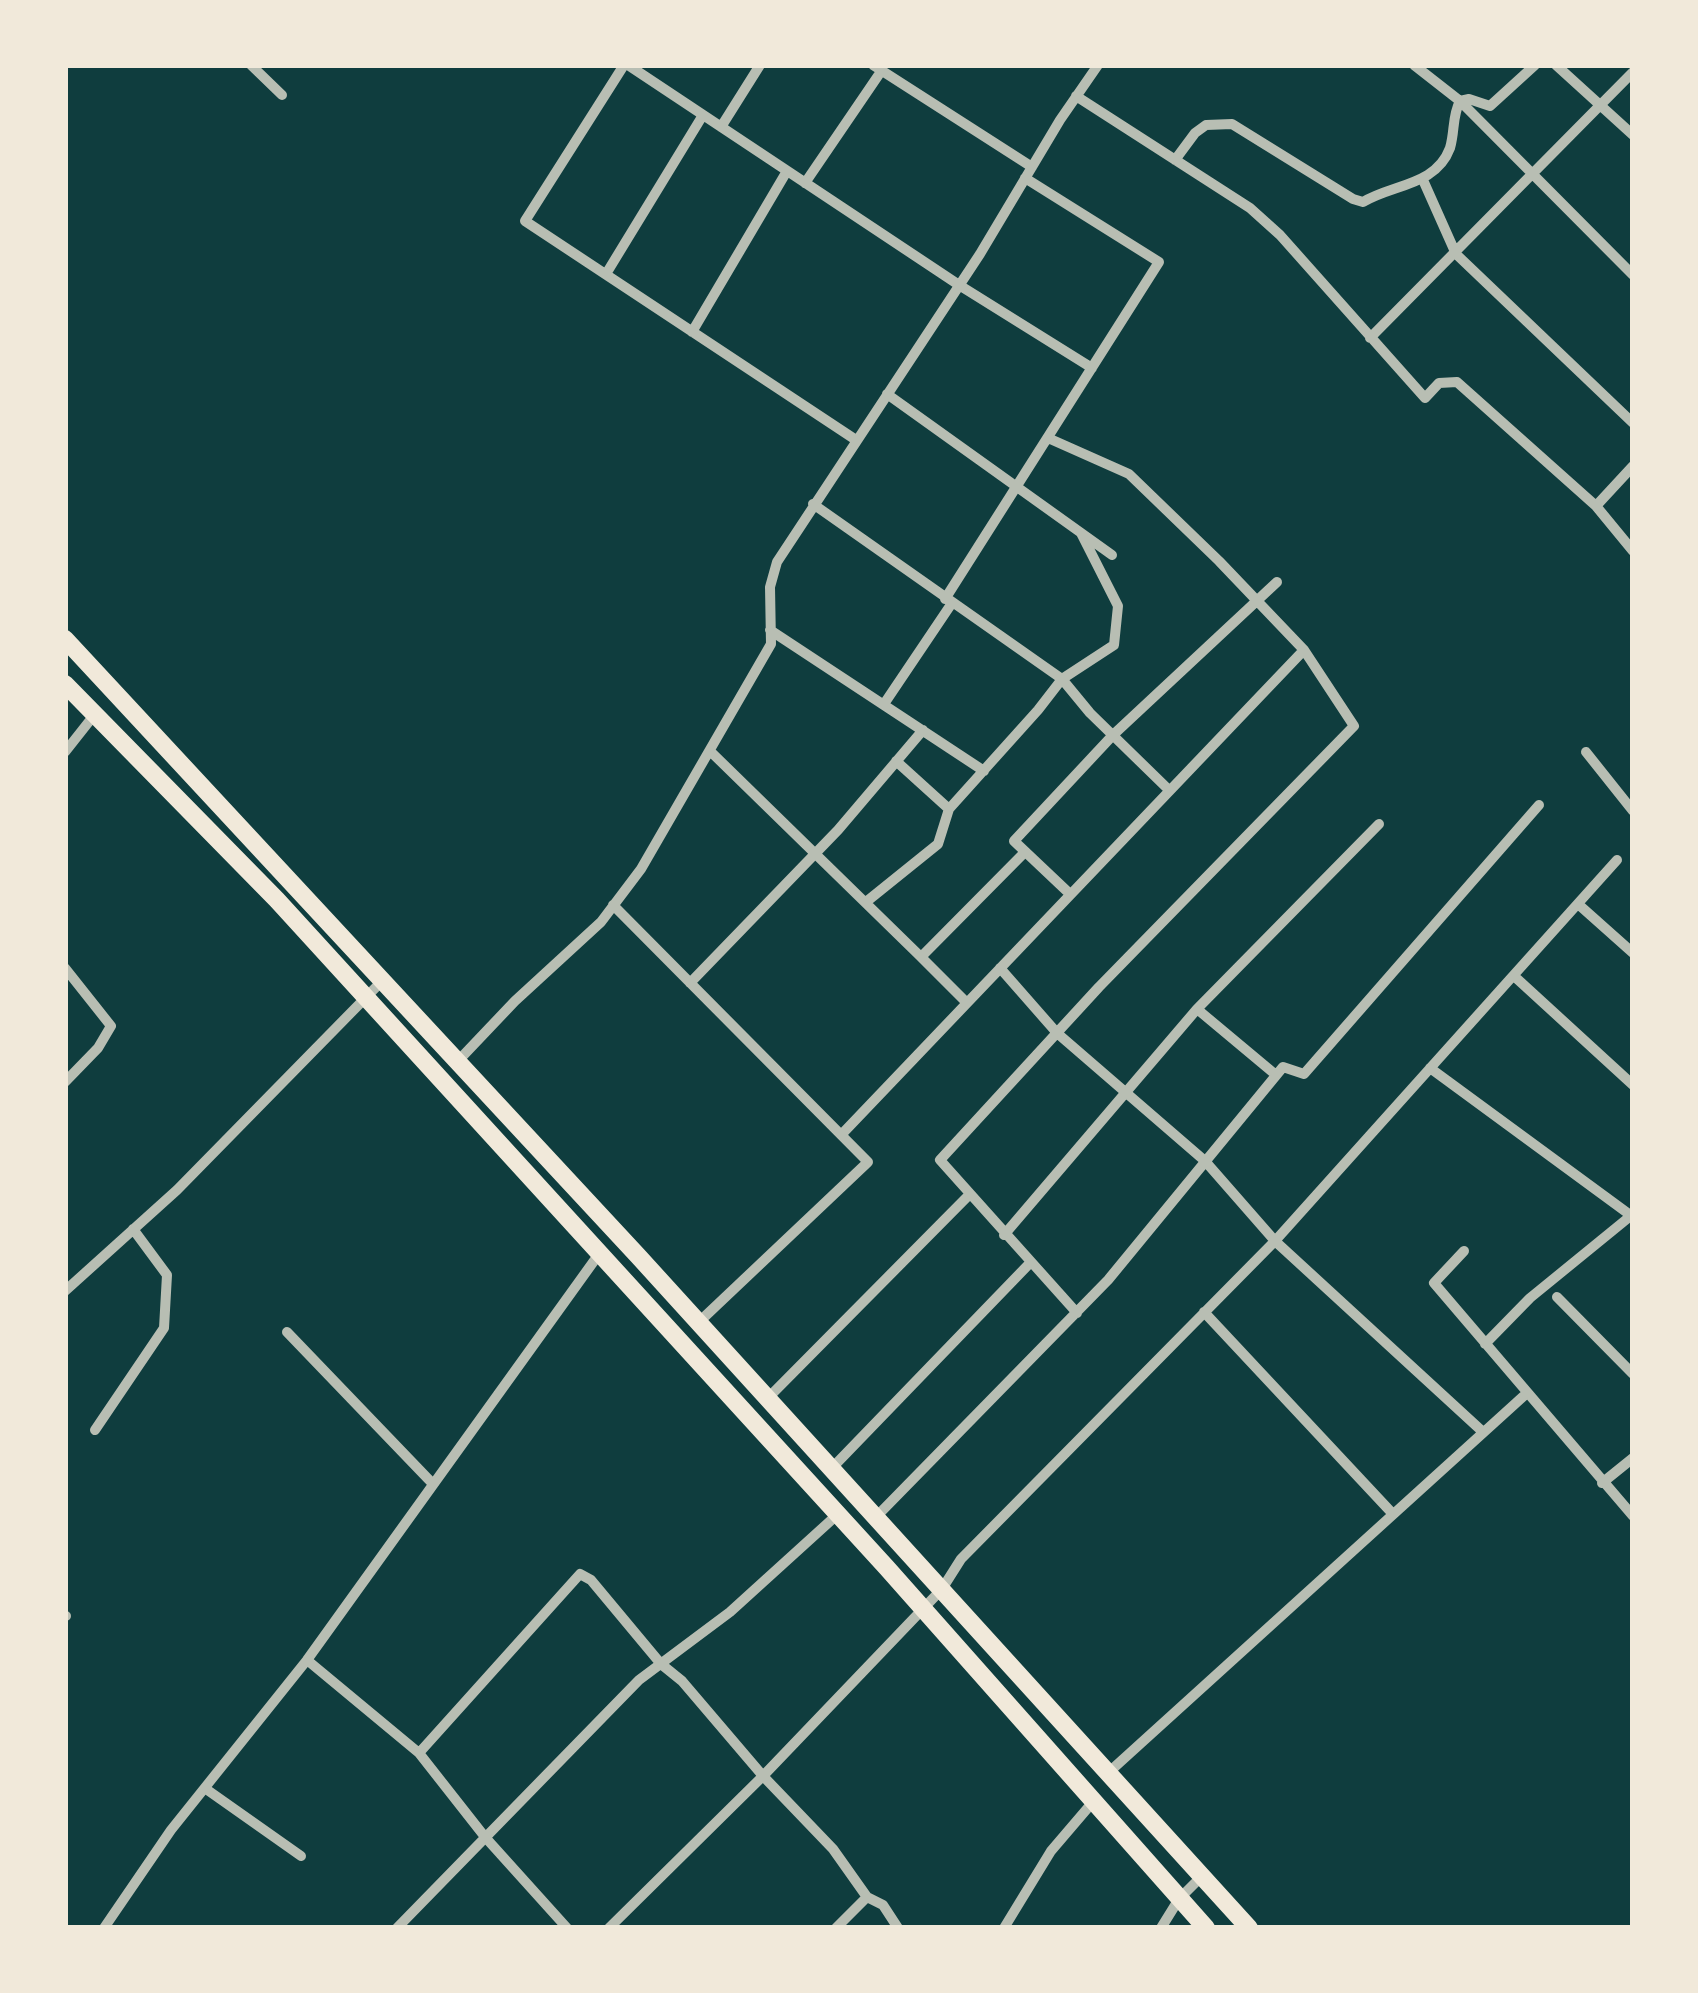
<!DOCTYPE html>
<html>
<head>
<meta charset="utf-8">
<style>
	body { margin:0 }
	#map { position:relative; width:1698px; height:1993px; overflow:hidden; background:#0f3d3e; font-family:Rubik,sans-serif }
	canvas { display:block }
	.frame { position:absolute; inset:0; border:68px solid #f1e9da; pointer-events:none }
</style>
</head>
<body>
<div id="map">
<canvas width="1698" height="1993"></canvas>
<div class="frame"></div>
</div>
<script>
const ctx = document.querySelector('canvas').getContext('2d');
ctx.lineJoin = 'round';
function trace(path, color, width, dash) { ctx.strokeStyle = color; ctx.lineWidth = width; ctx.lineCap = dash ? 'butt' : 'round'; ctx.setLineDash(dash || []); ctx.stroke(path); }
const minor = new Path2D(`
	M 251,65 L 282,95
	M 624,65 L 525,221 L 856,440
	M 628,65 L 959,285 L 1092,368
	M 873,65 L 1032,167
	M 1414,65 L 1460,101 L 1633,275
	M 1556,65 L 1633,135
	M 1076,96 L 1250,208 L 1280,235 L 1425,398 L 1439,383 L 1457,382 L 1596,506 L 1633,551
	M 721,127 L 760,65
	M 1175,160 L 1195,133 L 1206,125 L 1232,124 L 1353,199 L 1363,202 C 1392,184 1436,186 1450,148 C 1455,131 1452,116 1460,101 L 1469,99 L 1490,106 L 1535,65
	M 1423,180 L 1456,254 L 1633,423
	M 805,183 L 882,70
	M 606,274 L 703,115
	M 692,332 L 787,171
	M 1370,338 L 1633,72
	M 887,394 L 1112,555
	M 1048,438 L 1129,474 L 1219,561 L 1304,650 L 1354,726 L 1099,987 L 940,1160 L 1077,1313
	M 813,504 L 1062,679 L 1090,713 L 1169,790
	M 1596,506 L 1633,466
	M 945,599 L 1159,262 L 1025,178
	M 770,630 L 984,771
	M 884,704 L 952,603
	M 710,751 L 921,957
	M 65,752 L 95,714
	M 1586,752 L 1633,811
	M 896,761 L 949,809 L 1038,710 L 1062,679 L 1114,645 L 1118,606 L 1081,533
	M 1070,894 L 1014,841 L 1113,735 L 1277,582
	M 866,902 L 938,844 L 949,809
	M 1578,904 L 1633,953
	M 613,905 L 868,1162 L 699,1322
	M 65,968 L 111,1026 L 98,1048 L 65,1082
	M 1000,968 L 1057,1033 L 1205,1161 L 1275,1241 L 1483,1432
	M 1514,976 L 1633,1085
	M 690,983 L 838,830 L 923,730
	M 967,1003 L 921,957 L 1025,852
	M 1197,1009 L 1276,1075
	M 458,1061 L 515,1001 L 601,922 L 641,869 L 771,644 L 770,587 L 777,562 L 980,254 L 1060,120 L 1098,65
	M 1430,1068 L 1633,1217
	M 842,1134 L 1304,650
	M 1004,1235 L 1197,1009 L 1379,824
	M 1464,1251 L 1434,1283 L 1633,1516
	M 65,1291 L 177,1190 L 383,980
	M 1557,1297 L 1633,1374
	M 1204,1312 L 1392,1513
	M 287,1332 L 433,1484
	M 1485,1344 L 1530,1298 L 1633,1214
	M 768,1398 L 969,1195
	M 95,1430 L 164,1328 L 167,1275 L 133,1229
	M 832,1468 L 1030,1263
	M 1602,1483 L 1633,1458
	M 876,1517 L 1108,1280 L 1283,1067 L 1304,1074 L 1539,805
	M 65,1616 L 66,1616
	M 307,1660 L 419,1753 L 485,1837 L 567,1928
	M 419,1753 L 580,1574 L 591,1580 L 661,1664 L 682,1681 L 763,1776 L 833,1849 L 867,1897 L 883,1905 L 898,1928
	M 1108,1773 L 1527,1393
	M 206,1789 L 301,1856
	M 104,1928 L 171,1830 L 307,1660 L 599,1254
	M 397,1928 L 639,1680 L 730,1612 L 838,1514
	M 609,1928 L 763,1776 L 942,1589 L 961,1559 L 1275,1241 L 1617,860
	M 836,1928 L 867,1897
	M 1004,1928 L 1051,1851 L 1092,1803
	M 1161,1928 L 1179,1899 L 1202,1876`);
const primary = new Path2D(`
	M 65,639 L 639,1257 L 1249,1928
	M 65,684 L 277,900 L 887,1568 L 1206,1928`);
trace(minor, '#b8beb3', 10);
trace(primary, '#f1e9da', 18);
</script>
</body>
</html>
